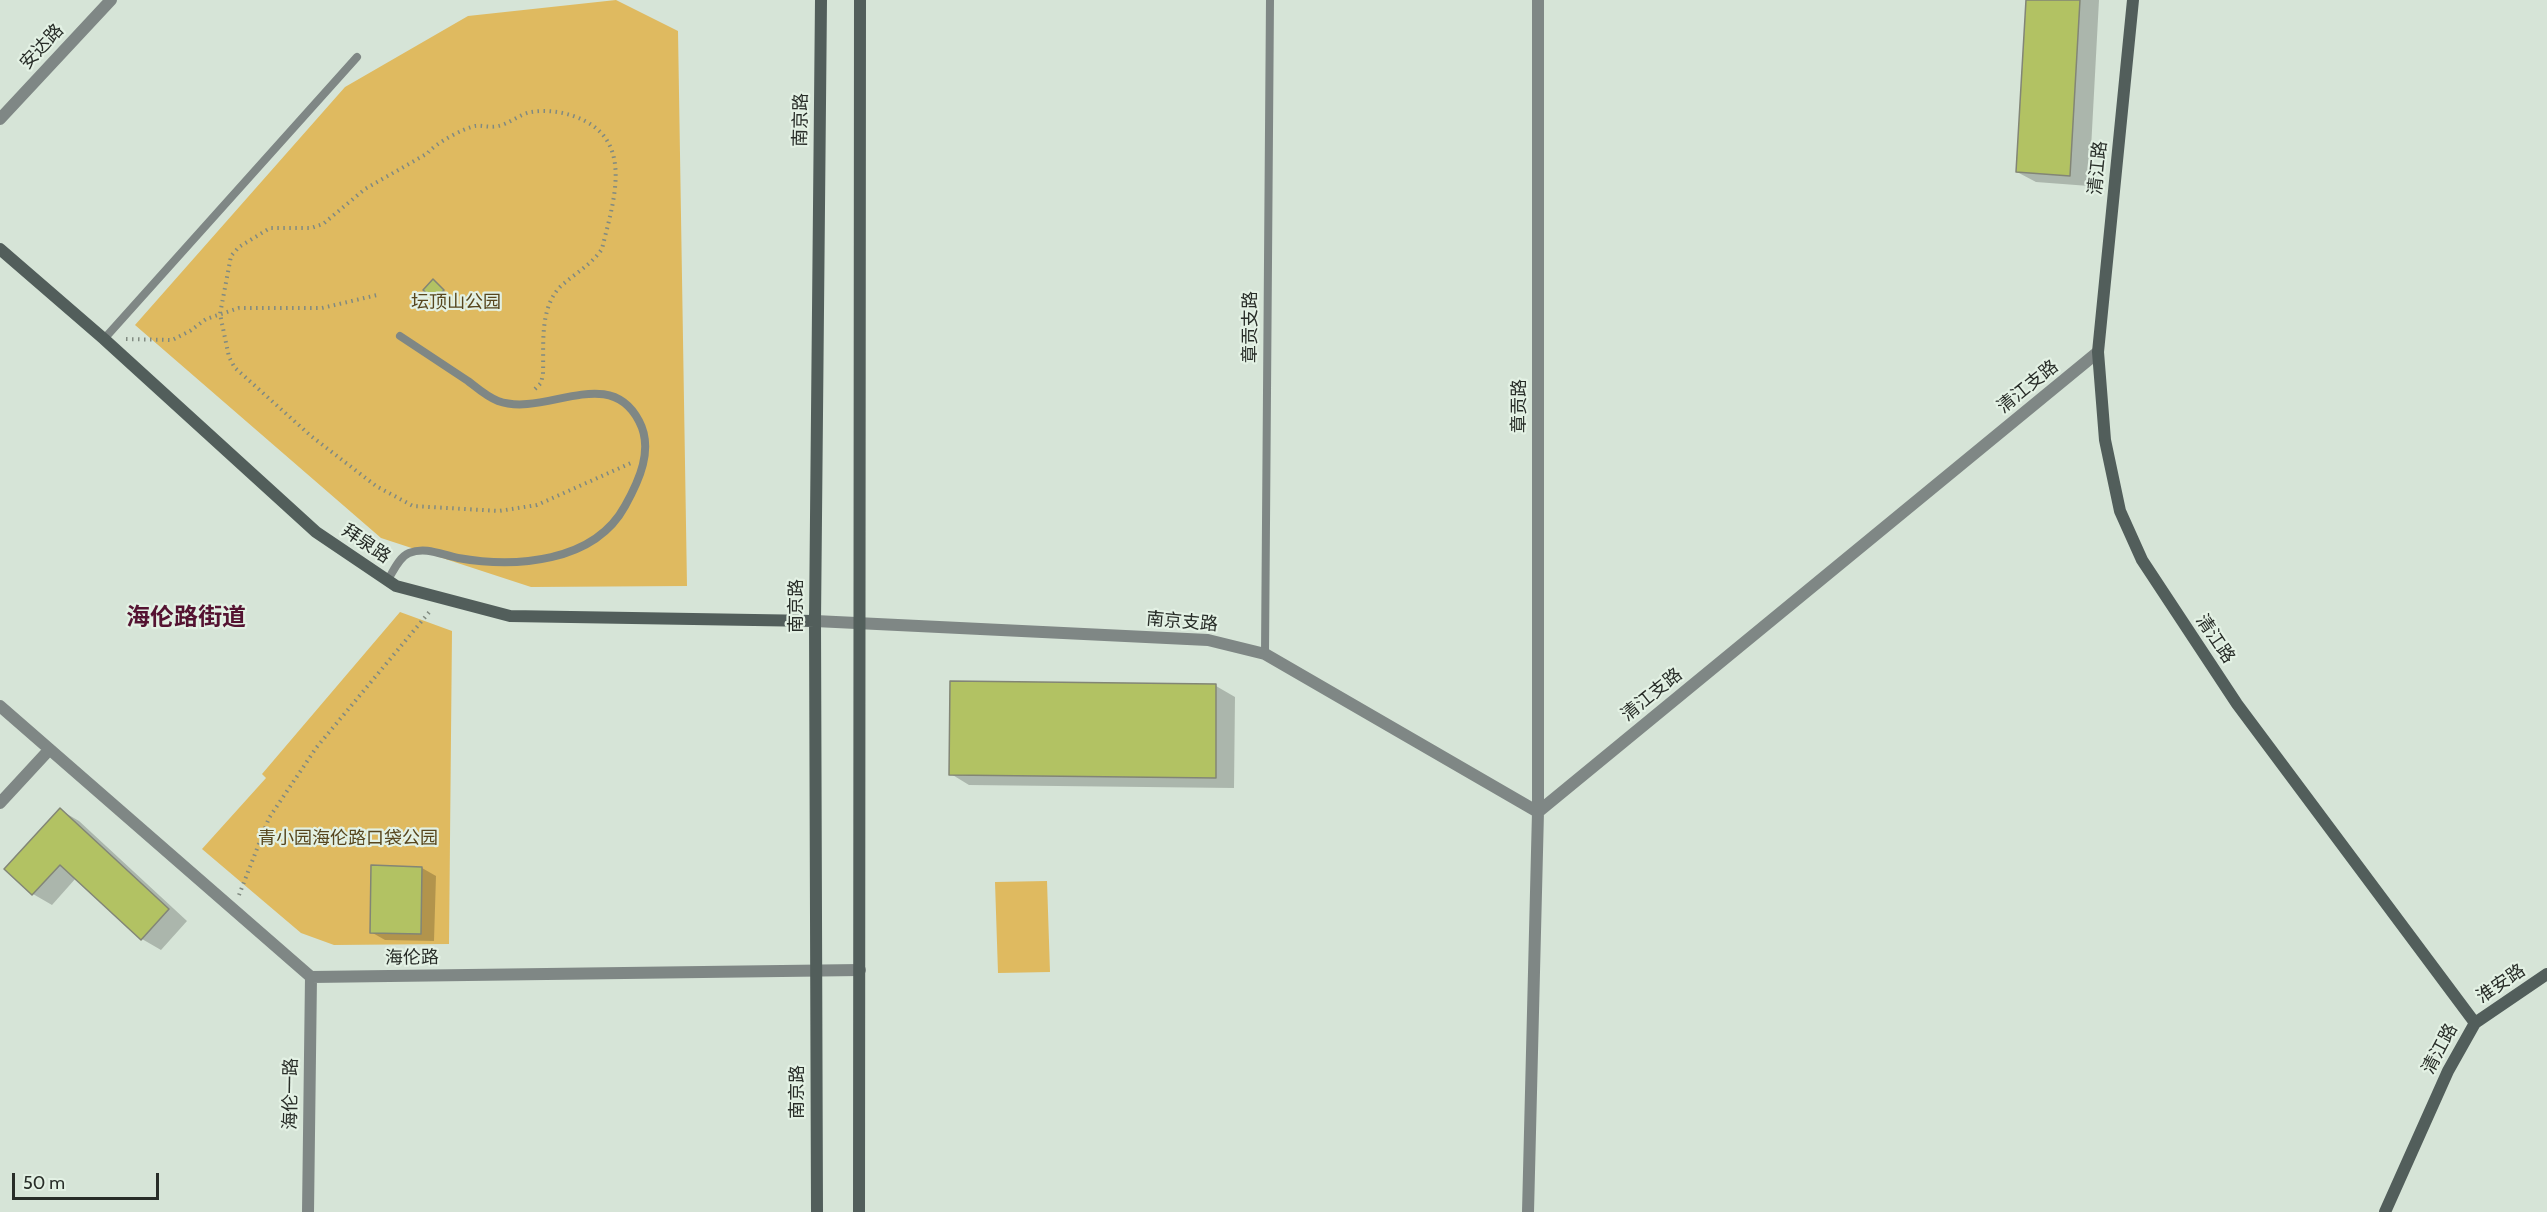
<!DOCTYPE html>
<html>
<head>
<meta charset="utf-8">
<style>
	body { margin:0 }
	#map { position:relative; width:2547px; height:1212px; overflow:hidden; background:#d6e4d7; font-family:Cabin,sans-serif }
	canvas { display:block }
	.scale { position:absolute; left:12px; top:1173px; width:147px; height:27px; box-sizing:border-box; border:3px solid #282d28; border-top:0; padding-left:8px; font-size:18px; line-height:21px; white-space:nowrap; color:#282d28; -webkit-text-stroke:4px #e3f1e4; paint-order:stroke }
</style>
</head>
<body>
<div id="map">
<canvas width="2547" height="1212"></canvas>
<div class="scale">50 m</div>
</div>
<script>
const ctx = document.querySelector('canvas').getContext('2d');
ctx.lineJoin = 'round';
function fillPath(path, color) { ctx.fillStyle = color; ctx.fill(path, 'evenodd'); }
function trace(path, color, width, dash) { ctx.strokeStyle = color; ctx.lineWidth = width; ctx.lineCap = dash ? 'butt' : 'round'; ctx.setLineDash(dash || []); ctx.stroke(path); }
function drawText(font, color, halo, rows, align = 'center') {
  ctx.font = font + ' Cabin,"Noto Sans SC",sans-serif'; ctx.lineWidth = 4.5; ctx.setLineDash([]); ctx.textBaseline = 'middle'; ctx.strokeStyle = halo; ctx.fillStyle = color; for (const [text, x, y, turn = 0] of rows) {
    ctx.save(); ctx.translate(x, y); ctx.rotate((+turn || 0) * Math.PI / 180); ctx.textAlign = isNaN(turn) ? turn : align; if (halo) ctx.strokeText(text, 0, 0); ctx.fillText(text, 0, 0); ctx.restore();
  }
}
const green = new Path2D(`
	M 616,0 L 678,31 L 687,586 L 531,587 L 381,538 L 135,325 L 345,87 L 468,16 Z
	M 400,612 L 452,631 L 449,944 L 334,945 L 301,933 L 202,849 L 266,778 L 262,774 Z
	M 1047,881 L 1050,972 L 998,973 L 995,882 Z`);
const shadow = new Path2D(`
	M 2027,0 L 2099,0 L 2089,186 L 2036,182 L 2017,172 Z
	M 434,281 L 447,293 L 439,301 L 435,299 Z
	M 1216,686 L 1235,697 L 1234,788 L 969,785 L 951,774 Z
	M 60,810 L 79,821 L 187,921 L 161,950 L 142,939 L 76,878 L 52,905 L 33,894 L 6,869 Z
	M 422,868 L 436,876 L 434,941 L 385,940 L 371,932 Z`);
const building = new Path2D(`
	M 2026,0 L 2080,0 L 2070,176 L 2016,172 Z
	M 433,279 L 444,290 L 434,300 L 423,290 Z
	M 950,681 L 1216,684 L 1216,778 L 949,775 Z
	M 60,808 L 169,909 L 141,940 L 60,865 L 32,895 L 4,869 Z
	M 371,865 L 422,867 L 421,934 L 370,933 Z`);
const path = new Path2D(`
	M 126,339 L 172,340 L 190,331 L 206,319 L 239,308 L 322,308 L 377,295
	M 535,389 L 541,383 L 543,374 C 544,346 539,309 560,287 C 574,274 591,265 602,249 C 612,206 634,146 585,121 C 570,113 549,109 531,112 C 520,114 509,124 498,126 C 490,128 482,125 475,126 C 464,128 434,144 428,153 L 365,189 L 323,224 L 311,228 L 270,228 L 239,247 L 231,256 L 220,314 L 229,357 L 235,368 L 311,436 L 376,486 L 413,506 L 499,511 L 537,505 L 631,463
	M 239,895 L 269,818 L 316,748 L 431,610`);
const lane = new Path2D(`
	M 104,339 L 357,57
	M 387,581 C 393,572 399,557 409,553 C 426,546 442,555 458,558 C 515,568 594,563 625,506 C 639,481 654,449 639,421 C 609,363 545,418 498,401 C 487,397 477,388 468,381 C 445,366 423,351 400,336
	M 1265,654 L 1270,0`);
const street = new Path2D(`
	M 0,119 L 111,0
	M 815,621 L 1208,640 L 1265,654 L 1538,812 L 1538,0
	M 0,706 L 311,977 L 860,970
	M 0,803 L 49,750
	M 308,1212 L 311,977
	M 1528,1212 L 1538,812 L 2098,352`);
const secondary = new Path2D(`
	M 2133,0 L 2098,352 L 2105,440 L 2120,511 L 2142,560 L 2237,704 L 2475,1023
	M 0,249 L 104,339 L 316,532 L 396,586 L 510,616 L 815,621
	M 817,1212 L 815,621 L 821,0
	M 859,1212 L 860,0
	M 2385,1212 L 2448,1071 L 2475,1023 L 2547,974`);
const streetNames = [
	["安达路",42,47,-47],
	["南京路",801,120,-89],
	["清江路",2098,168,-84],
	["章贡支路",1251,327,-90],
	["清江支路",2028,387,-39],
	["章贡路",1520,406,-90],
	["拜泉路",366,544,34],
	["南京路",797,606,-90],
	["南京支路",1182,622,5],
	["清江路",2215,639,56],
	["清江支路",1652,695,-39],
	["海伦路",412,958,-1],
	["淮安路",2501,984,-34],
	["清江路",2440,1049,-62],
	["南京路",798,1092,-90],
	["海伦一路",291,1094,-89]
];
const parkNames = [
	["坛顶山公园",456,303],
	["青小园海伦路口袋公园",348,839]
];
const districtNames = [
	["海伦路街道",186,618]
];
fillPath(green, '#dfba60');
fillPath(shadow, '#0003');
fillPath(building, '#b2c263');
trace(building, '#828576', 1.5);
trace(path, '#808a81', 4, [1.5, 4.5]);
trace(lane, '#7f8785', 8);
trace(street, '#7f8785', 12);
trace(secondary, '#525e5b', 12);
drawText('18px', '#282d28', '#e3f1e4', streetNames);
drawText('18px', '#57461e', '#e3f1e4', parkNames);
drawText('bold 24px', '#541331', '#e3f1e4', districtNames);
</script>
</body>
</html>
